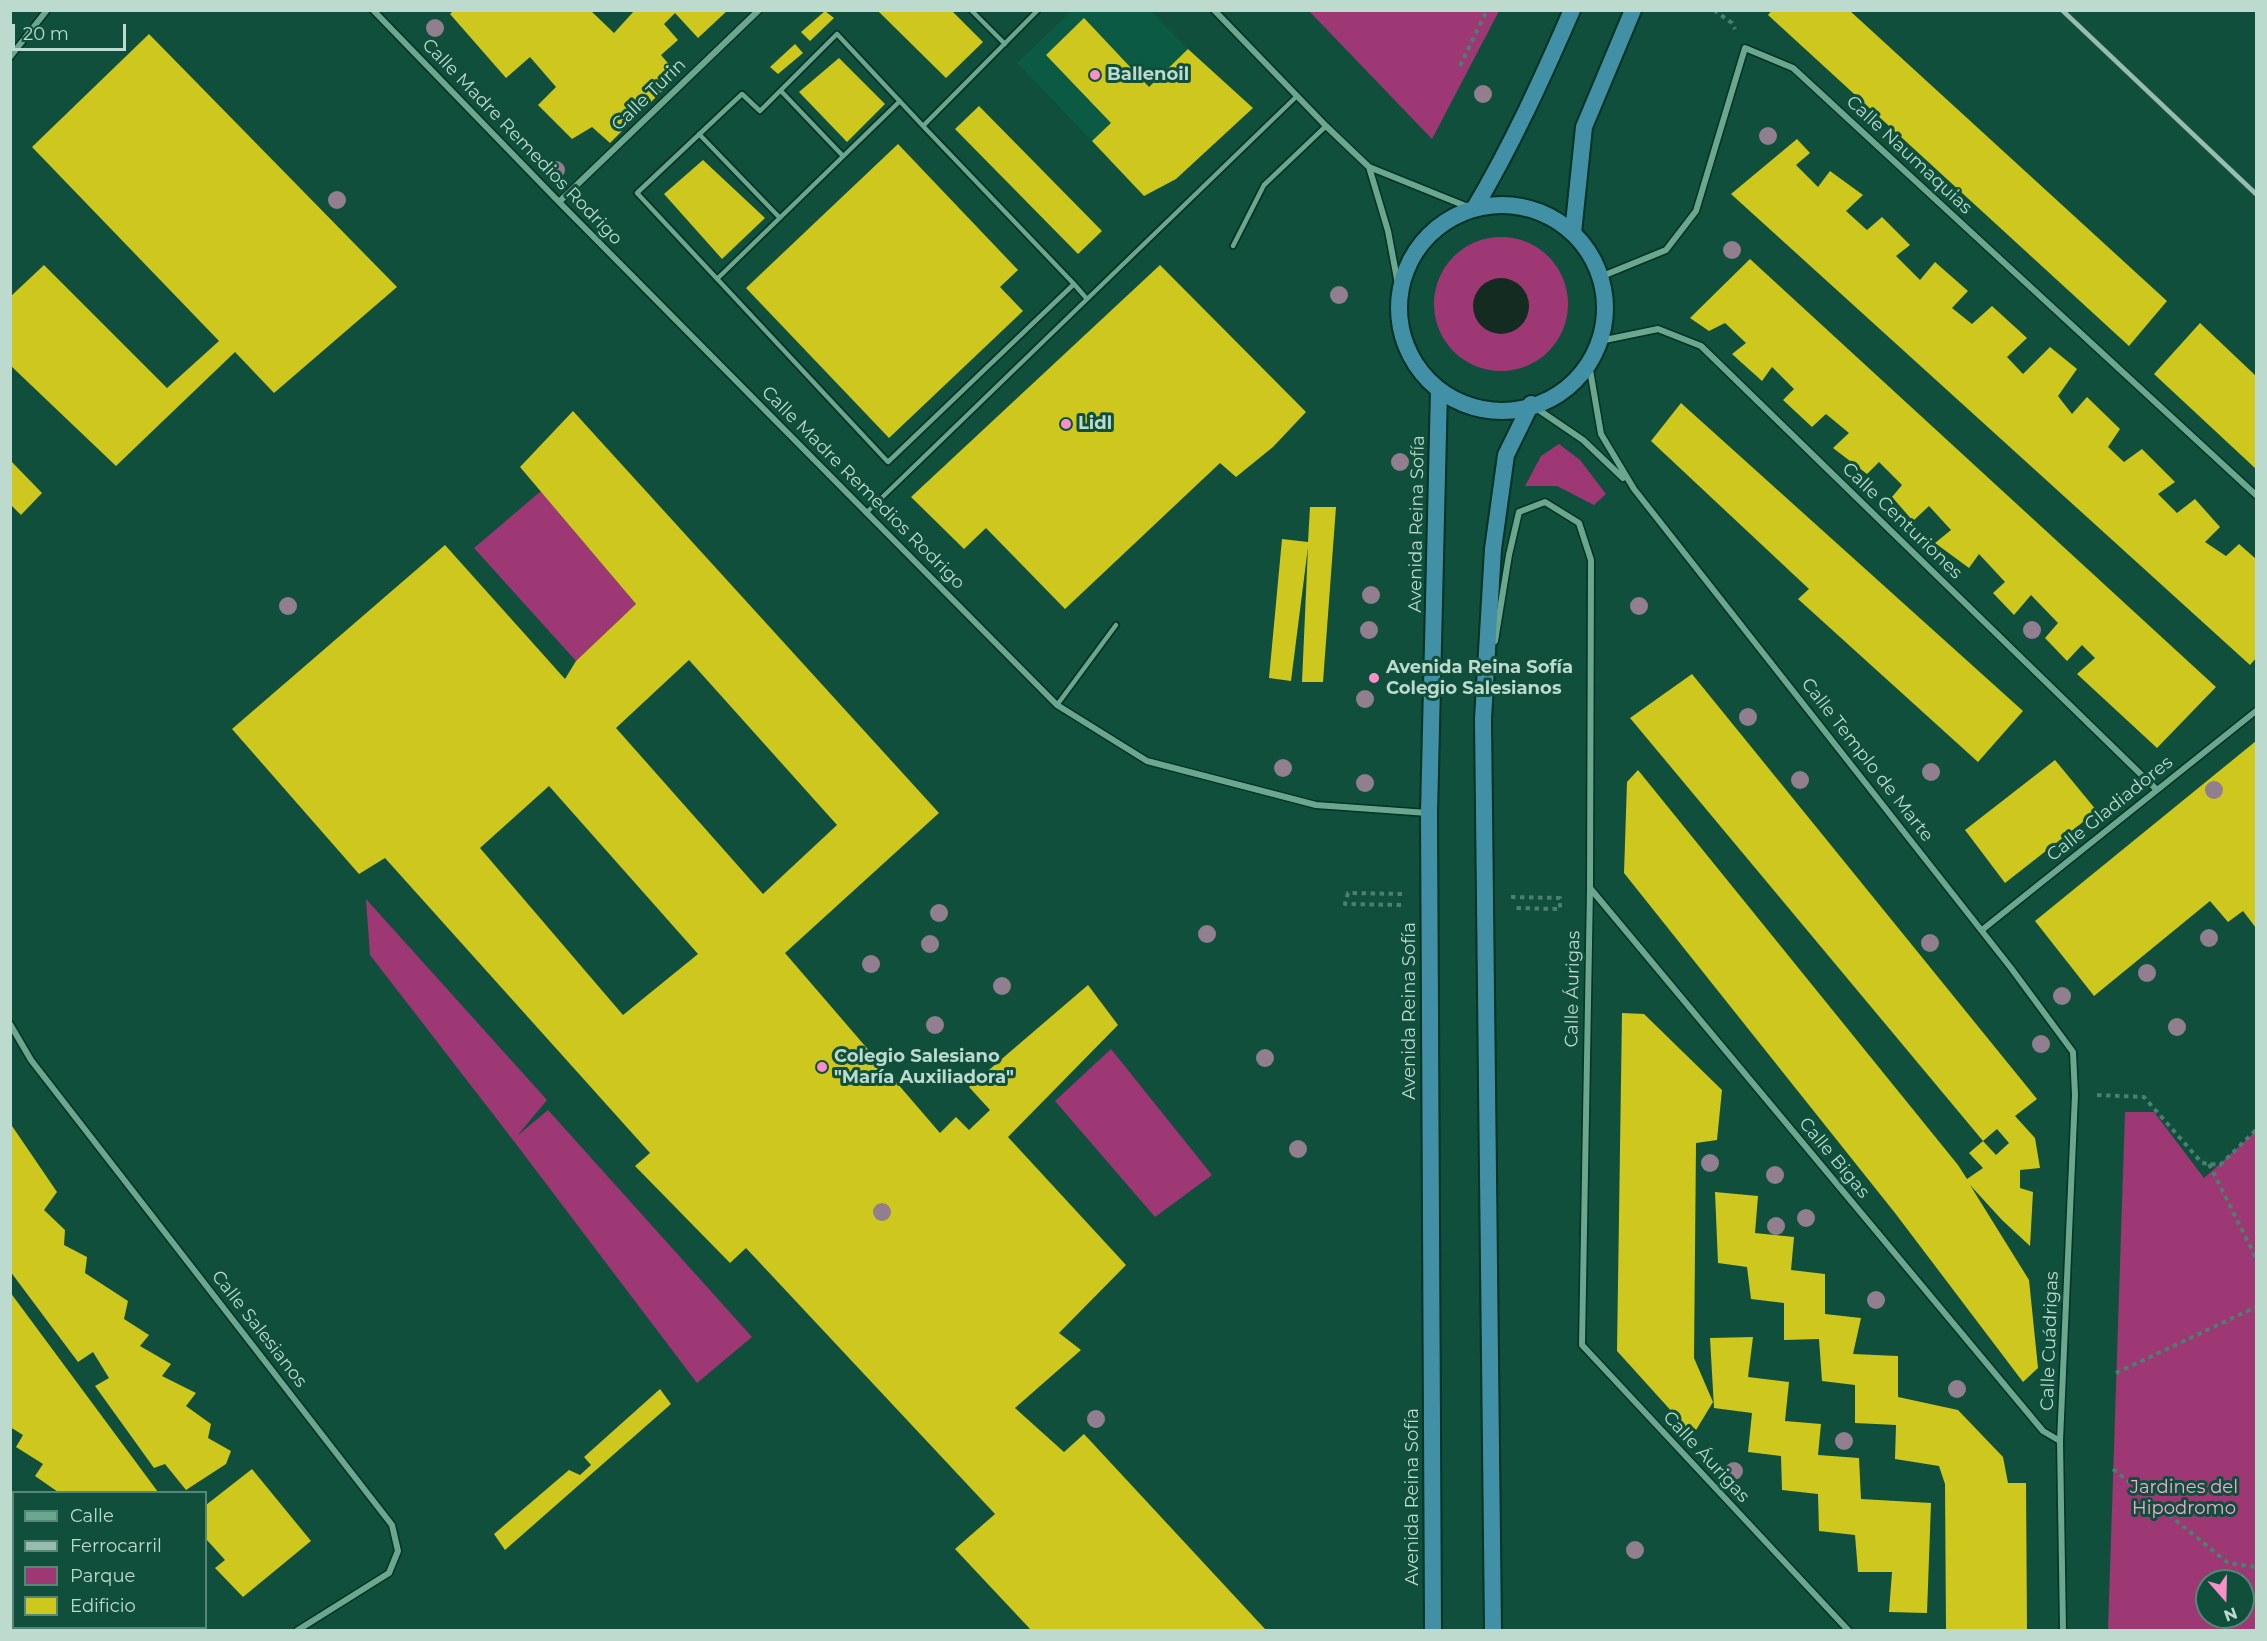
<!DOCTYPE html>
<html>
<head>
<meta charset="utf-8">
<style>
	body { margin:0 }
	#map { position:relative; width:2267px; height:1641px; overflow:hidden; background:#0f4f3b; font-family:Montserrat,sans-serif }
	canvas { display:block }
	.frame { position:absolute; inset:0; border:12px solid #bddace; pointer-events:none }
	.legend { position:absolute; left:12px; top:1491px; width:195px; height:138px; box-sizing:border-box; background:#0f4f3b; border:2px solid #558776; margin:0; padding:8px 10px; list-style:none; font-size:18px; color:#bddace }
	.legend li { display:flex; align-items:center; gap:12px; height:30px }
	.legend b { width:30px; border:2px solid #558776 }
	.north { position:absolute; left:2195px; top:1569px; width:60px; height:60px; box-sizing:border-box; background:#0f4f3b; border:2px solid #558776; border-radius:50%; rotate:160deg; font-size:16px; font-weight:700; line-height:24px; text-align:center; color:#bddace }
	.north::after { content:''; display:block; margin:auto; width:21px; height:27px; background:#f98fc9; clip-path:polygon(50% 0,100% 100%,50% 72%,0 100%) }
	.scale { position:absolute; left:12px; top:24px; width:114px; height:27px; box-sizing:border-box; border:3px solid #bddace; border-top:0; padding-left:8px; font-size:18px; line-height:21px; white-space:nowrap; color:#bddace; -webkit-text-stroke:4px #0f4f3b; paint-order:stroke }
</style>
</head>
<body>
<div id="map">
<canvas width="2267" height="1641"></canvas>
<div class="frame"></div>
<ul class="legend">
<li><b style="height:8px;background:#6ba68f"></b>Calle</li>
<li><b style="height:8px;background:#98bdaf"></b>Ferrocarril</li>
<li><b style="height:16px;background:#9e3874"></b>Parque</li>
<li><b style="height:16px;background:#cec71e"></b>Edificio</li>
</ul>
<div class="north">N</div>
<div class="scale">20 m</div>
</div>
<script>
const ctx = document.querySelector('canvas').getContext('2d');
ctx.lineJoin = 'round';
function fillPath(path, color) { ctx.fillStyle = color; ctx.fill(path, 'evenodd'); }
function trace(path, color, width, dash) { ctx.strokeStyle = color; ctx.lineWidth = width; ctx.lineCap = dash ? 'butt' : 'round'; ctx.setLineDash(dash || []); ctx.stroke(path); }
function drawText(font, color, halo, rows, align = 'center') {
  ctx.font = font + ' Montserrat,sans-serif'; ctx.lineWidth = 6; ctx.setLineDash([]); ctx.textBaseline = 'middle'; ctx.strokeStyle = halo; ctx.fillStyle = color; for (const [text, x, y, turn = 0] of rows) {
    ctx.save(); ctx.translate(x, y); ctx.rotate((+turn || 0) * Math.PI / 180); ctx.textAlign = isNaN(turn) ? turn : align; if (halo) ctx.strokeText(text, 0, 0); ctx.fillText(text, 0, 0); ctx.restore();
  }
}
const built = new Path2D(`
	M 1071,11 L 1151,11 L 1188,49 L 1092,141 L 1017,63 Z`);
const green = new Path2D(`
	M 1309,11 L 1499,11 L 1432,139 Z
	M1434 304a67 67 0 1 1 134 0a67 67 0 1 1-134 0Z
	M 1559,444 L 1580,460 L 1606,494 L 1594,505 L 1557,486 L 1525,486 L 1541,456 Z
	M 541,491 L 636,604 L 576,661 L 474,548 Z
	M 366,899 L 547,1100 L 517,1136 L 548,1110 L 752,1337 L 697,1383 L 513,1140 L 370,955 Z
	M 1111,1049 L 1212,1175 L 1155,1217 L 1055,1101 Z
	M 2125,1112 L 2154,1112 L 2204,1178 L 2256,1131 L 2256,1630 L 2108,1630 ZM 2207,1581 L 2243,1581 L 2243,1617 L 2207,1617 Z`);
const water = new Path2D(`
	M1473 306a28 28 0 1 1 56 0a28 28 0 1 1-56 0Z`);
const building = new Path2D(`
	M 454,10 L 590,10 L 614,33 L 635,10 L 728,10 L 698,38 L 675,13 L 664,24 L 678,40 L 661,55 L 678,75 L 610,143 L 592,127 L 572,139 L 538,105 L 556,87 L 530,57 L 506,78 L 450,14 Z
	M 877,10 L 951,10 L 983,42 L 946,78 Z
	M 1772,10 L 1849,10 L 2167,301 L 2129,346 L 1768,15 Z
	M 825,11 L 834,18 L 810,41 L 801,32 Z
	M 1084,18 L 1149,87 L 1188,49 L 1253,108 L 1176,179 L 1144,196 L 1092,141 L 1111,123 L 1046,55 Z
	M 149,34 L 397,287 L 274,393 L 235,352 L 116,466 L 10,365 L 10,297 L 44,265 L 167,388 L 219,341 L 32,147 Z
	M 795,44 L 803,53 L 778,74 L 770,67 Z
	M 839,58 L 885,104 L 847,142 L 799,92 Z
	M 979,106 L 1102,231 L 1078,254 L 955,129 Z
	M 1797,139 L 1810,153 L 1796,165 L 1818,187 L 1830,171 L 1863,195 L 1846,211 L 1867,230 L 1882,217 L 1910,245 L 1896,256 L 1920,280 L 1935,262 L 1968,291 L 1952,308 L 1972,324 L 1992,306 L 2027,338 L 2007,357 L 2023,374 L 2050,347 L 2077,369 L 2058,396 L 2072,414 L 2087,397 L 2120,429 L 2108,447 L 2124,462 L 2142,449 L 2175,482 L 2158,494 L 2177,513 L 2195,499 L 2220,527 L 2205,542 L 2226,556 L 2239,544 L 2256,559 L 2256,658 L 2250,665 L 1731,194 Z
	M 898,144 L 1018,270 L 1000,287 L 1023,311 L 889,438 L 746,288 Z
	M 703,160 L 765,218 L 722,259 L 664,194 Z
	M 1750,259 L 2216,687 L 2157,748 L 2077,674 L 2095,658 L 2082,645 L 2067,661 L 2045,638 L 2058,623 L 2031,595 L 2014,615 L 1993,593 L 2005,582 L 1979,554 L 1969,568 L 1935,543 L 1951,530 L 1929,506 L 1913,521 L 1892,497 L 1902,485 L 1879,462 L 1867,474 L 1833,448 L 1849,433 L 1826,414 L 1812,427 L 1783,400 L 1794,389 L 1772,367 L 1762,381 L 1732,354 L 1746,343 L 1725,323 L 1709,331 L 1690,318 Z
	M 1160,265 L 1306,412 L 1273,447 L 1236,477 L 1220,463 L 1065,609 L 986,528 L 964,549 L 911,497 Z
	M 2200,323 L 2256,376 L 2256,469 L 2154,374 Z
	M 1681,403 L 2023,711 L 1978,762 L 1798,599 L 1809,589 L 1651,441 Z
	M 573,411 L 939,813 L 785,953 L 940,1133 L 956,1117 L 969,1130 L 990,1110 L 969,1087 L 1088,985 L 1118,1025 L 1008,1137 L 1126,1265 L 1059,1333 L 1081,1350 L 1015,1408 L 1064,1452 L 1084,1434 L 1265,1629 L 1264,1630 L 1031,1630 L 955,1549 L 995,1514 L 746,1248 L 730,1263 L 635,1166 L 650,1153 L 385,858 L 359,874 L 232,729 L 445,545 L 565,679 L 576,661 L 636,604 L 520,467 ZM 689,660 L 837,825 L 763,894 L 616,728 ZM 549,786 L 698,954 L 623,1015 L 480,848 Z
	M 10,460 L 42,493 L 21,515 L 10,504 Z
	M 1310,507 L 1336,507 L 1323,682 L 1302,682 L 1308,547 L 1291,681 L 1269,678 L 1282,539 L 1308,542 Z
	M 1692,674 L 2037,1099 L 2015,1116 L 2035,1138 L 2040,1168 L 2020,1170 L 2020,1188 L 2033,1192 L 2030,1246 L 2002,1220 L 1970,1185 L 2029,1280 L 2038,1368 L 2023,1382 L 1895,1213 L 1624,873 L 1627,782 L 1638,770 L 1958,1165 L 1967,1179 L 1983,1168 L 1969,1153 L 1983,1141 L 1996,1155 L 2009,1143 L 1997,1129 L 1983,1141 L 1630,718 Z
	M 2256,741 L 2256,928 L 2243,911 L 2228,922 L 2210,901 L 2094,996 L 2035,921 Z
	M 2055,760 L 2097,811 L 2005,883 L 1965,830 Z
	M 1622,1013 L 1644,1014 L 1722,1090 L 1717,1140 L 1696,1143 L 1694,1358 L 1713,1402 L 1693,1435 L 1617,1351 Z
	M 10,1123 L 57,1192 L 44,1210 L 65,1230 L 64,1245 L 87,1257 L 85,1273 L 128,1301 L 124,1319 L 149,1335 L 140,1346 L 171,1364 L 162,1376 L 196,1393 L 186,1406 L 211,1424 L 208,1438 L 231,1451 L 226,1464 L 186,1490 L 165,1464 L 154,1468 L 95,1386 L 109,1378 L 93,1352 L 78,1362 L 10,1271 Z
	M 1715,1192 L 1758,1196 L 1755,1233 L 1794,1237 L 1791,1270 L 1825,1274 L 1825,1314 L 1861,1318 L 1853,1354 L 1898,1356 L 1898,1397 L 1958,1410 L 2003,1457 L 2008,1483 L 2026,1483 L 2027,1630 L 1946,1630 L 1945,1484 L 1939,1466 L 1895,1459 L 1896,1425 L 1855,1423 L 1855,1385 L 1822,1381 L 1819,1339 L 1784,1340 L 1784,1303 L 1751,1299 L 1747,1267 L 1718,1263 Z
	M 10,1292 L 158,1492 L 58,1492 L 35,1476 L 43,1464 L 16,1447 L 23,1435 L 10,1427 Z
	M 1753,1337 L 1748,1377 L 1789,1382 L 1785,1421 L 1821,1424 L 1818,1455 L 1859,1458 L 1861,1499 L 1931,1503 L 1927,1613 L 1889,1612 L 1892,1572 L 1858,1572 L 1855,1535 L 1819,1531 L 1818,1494 L 1782,1490 L 1781,1456 L 1748,1452 L 1752,1413 L 1714,1408 L 1710,1338 Z
	M 660,1389 L 671,1404 L 505,1550 L 494,1534 L 569,1470 L 580,1475 L 591,1465 L 584,1457 Z
	M 252,1469 L 311,1541 L 243,1597 L 215,1568 L 225,1560 L 206,1539 L 206,1505 Z`);
const path = new Path2D(`
	M 1714,10 L 1732,23 L 1735,29
	M 1460,66 L 1487,10
	M 1511,897 L 1560,898 L 1560,909 L 1513,908
	M 1401,905 L 1345,904 L 1348,893 L 1402,894
	M 2097,1095 L 2144,1097 L 2202,1163 L 2220,1165 L 2256,1130
	M 2209,1164 L 2256,1258
	M 2116,1373 L 2256,1307
	M 2113,1469 L 2228,1563 L 2256,1567`);
const service = new Path2D(`
	M 971,10 L 1005,44
	M 781,91 L 843,156
	M 923,126 L 1038,10
	M 699,134 L 780,218
	M 1233,246 L 1264,185 L 1326,126
	M 717,279 L 900,101
	M 1074,284 L 888,462 L 637,193 L 742,94 L 760,111 L 837,34 L 923,126 L 1074,284 L 1087,299
	M 866,513 L 1297,96
	M 1057,705 L 1116,625`);
const minor = new Path2D(`
	M 373,10 L 559,202 L 1057,705 L 1147,761 L 1316,805 L 1428,813
	M 1214,10 L 1326,126 L 1369,167 L 1473,209
	M 10,57 L 47,10
	M 1369,167 L 1388,231 L 1400,295
	M 559,202 L 759,10
	M 1600,277 L 1666,250 L 1696,211 L 1745,48 L 1793,68 L 2256,495
	M 1600,341 L 1658,329 L 1701,346 L 2157,790
	M 1589,364 L 1601,434 L 1634,489 L 2011,968 L 2073,1052 L 2075,1095 L 2060,1441 L 2063,1630
	M 1533,406 L 1583,440 L 1623,478
	M 1495,641 L 1509,555 L 1519,512 L 1545,502 L 1579,523 L 1591,560 L 1590,888 L 1582,1345 L 1848,1630
	M 1590,888 L 2043,1431 L 2060,1441
	M 1982,930 L 2256,711
	M 10,1024 L 31,1060 L 392,1525 L 398,1551 L 389,1573 L 298,1630
	M 10,1562 L 14,1566
	M 53,1628 L 55,1630`);
const trunk = new Path2D(`
	M1399 308a103 103 0 1 1 206 0a103 103 0 1 1-206 0Z
	M 1474,209 C 1512,145 1542,79 1572,10
	M 1573,233 L 1584,127 L 1633,10
	M 1433,1630 L 1429,813 L 1439,390
	M 1493,1630 L 1483,719 L 1493,549 L 1506,455 L 1531,404`);
const rail = new Path2D(`
	M 2062,10 L 2256,194`);
const trees = [
	[435,28],
	[1483,94],
	[1768,136],
	[556,170],
	[337,200],
	[1732,250],
	[1339,295],
	[1400,462],
	[1371,595],
	[288,606],
	[1639,606],
	[1369,630],
	[2032,630],
	[1365,699],
	[1748,717],
	[1283,768],
	[1931,772],
	[1800,780],
	[1365,783],
	[2214,790],
	[939,913],
	[1207,934],
	[2209,938],
	[1930,943],
	[930,944],
	[871,964],
	[2147,973],
	[1002,986],
	[2062,996],
	[935,1025],
	[2177,1027],
	[2041,1044],
	[1265,1058],
	[1298,1149],
	[1710,1163],
	[1775,1175],
	[882,1212],
	[1806,1218],
	[1776,1226],
	[1876,1300],
	[1957,1389],
	[1096,1419],
	[1844,1441],
	[1734,1471],
	[1635,1550]
];
const markers = [
	[1095,75,6,"#f98fc9"],
	[1066,424,6,"#f98fc9"],
	[1374,678,6,"#f98fc9"],
	[822,1067,6,"#f98fc9"]
];
const poiNames = [
	["Ballenoil",1107,75],
	["Lidl",1078,424],
	["Avenida Reina Sofía",1386,668],
	["Colegio Salesianos",1386,689],
	["Colegio Salesiano",834,1057],
	["\"María Auxiliadora\"",834,1078]
];
const streetNames = [
	["Calle Turin",649,95,-44],
	["Calle Madre Remedios Rodrigo",522,142,46],
	["Calle Naumaquias",1909,155,43],
	["Calle Madre Remedios Rodrigo",863,488,45],
	["Calle Centuriones",1902,521,44],
	["Avenida Reina Sofía",1417,524,-89],
	["Calle Templo de Marte",1867,760,52],
	["Calle Gladiadores",2110,809,-39],
	["Calle Áurigas",1573,989,-89],
	["Avenida Reina Sofía",1410,1011,-90],
	["Calle Bigas",1834,1158,50],
	["Calle Salesianos",259,1329,52],
	["Calle Cuádrigas",2050,1341,-88],
	["Calle Áurigas",1706,1457,47],
	["Avenida Reina Sofía",1413,1497,-90]
];
const parkNames = [
	["Jardines del",2184,1488],
	["Hipodromo",2184,1509]
];
fillPath(built, '#0b5b44');
fillPath(green, '#9e3874');
fillPath(water, '#142b22');
fillPath(building, '#cec71e');
trace(service, '#013224', 8);
trace(minor, '#013224', 9);
trace(trunk, '#013224', 20);
trace(path, '#4b7f6e', 4, [4.5, 4.5]);
trace(service, '#6ba68f', 4.5);
trace(minor, '#6ba68f', 6);
trace(trunk, '#4290a6', 16);
trace(rail, '#98bdaf', 4.5);
ctx.fillStyle = '#917e8e';
for (const [x, y] of trees) { ctx.beginPath(); ctx.arc(x, y, 9, 0, 2 * Math.PI); ctx.fill(); }
for (const [x, y, r, color] of markers) { const dot = new Path2D(); dot.arc(x, y, r, 0, 2 * Math.PI); ctx.fillStyle = color; ctx.fill(dot); trace(dot, '#0f4f3b', 2); }
drawText('bold 18px', '#bddace', '#0f4f3b', poiNames, 'left');
drawText('18px', '#bddace', '#0f4f3b', streetNames);
drawText('18px', '#fca4d2', '#0f4f3b', parkNames);
</script>
</body>
</html>
